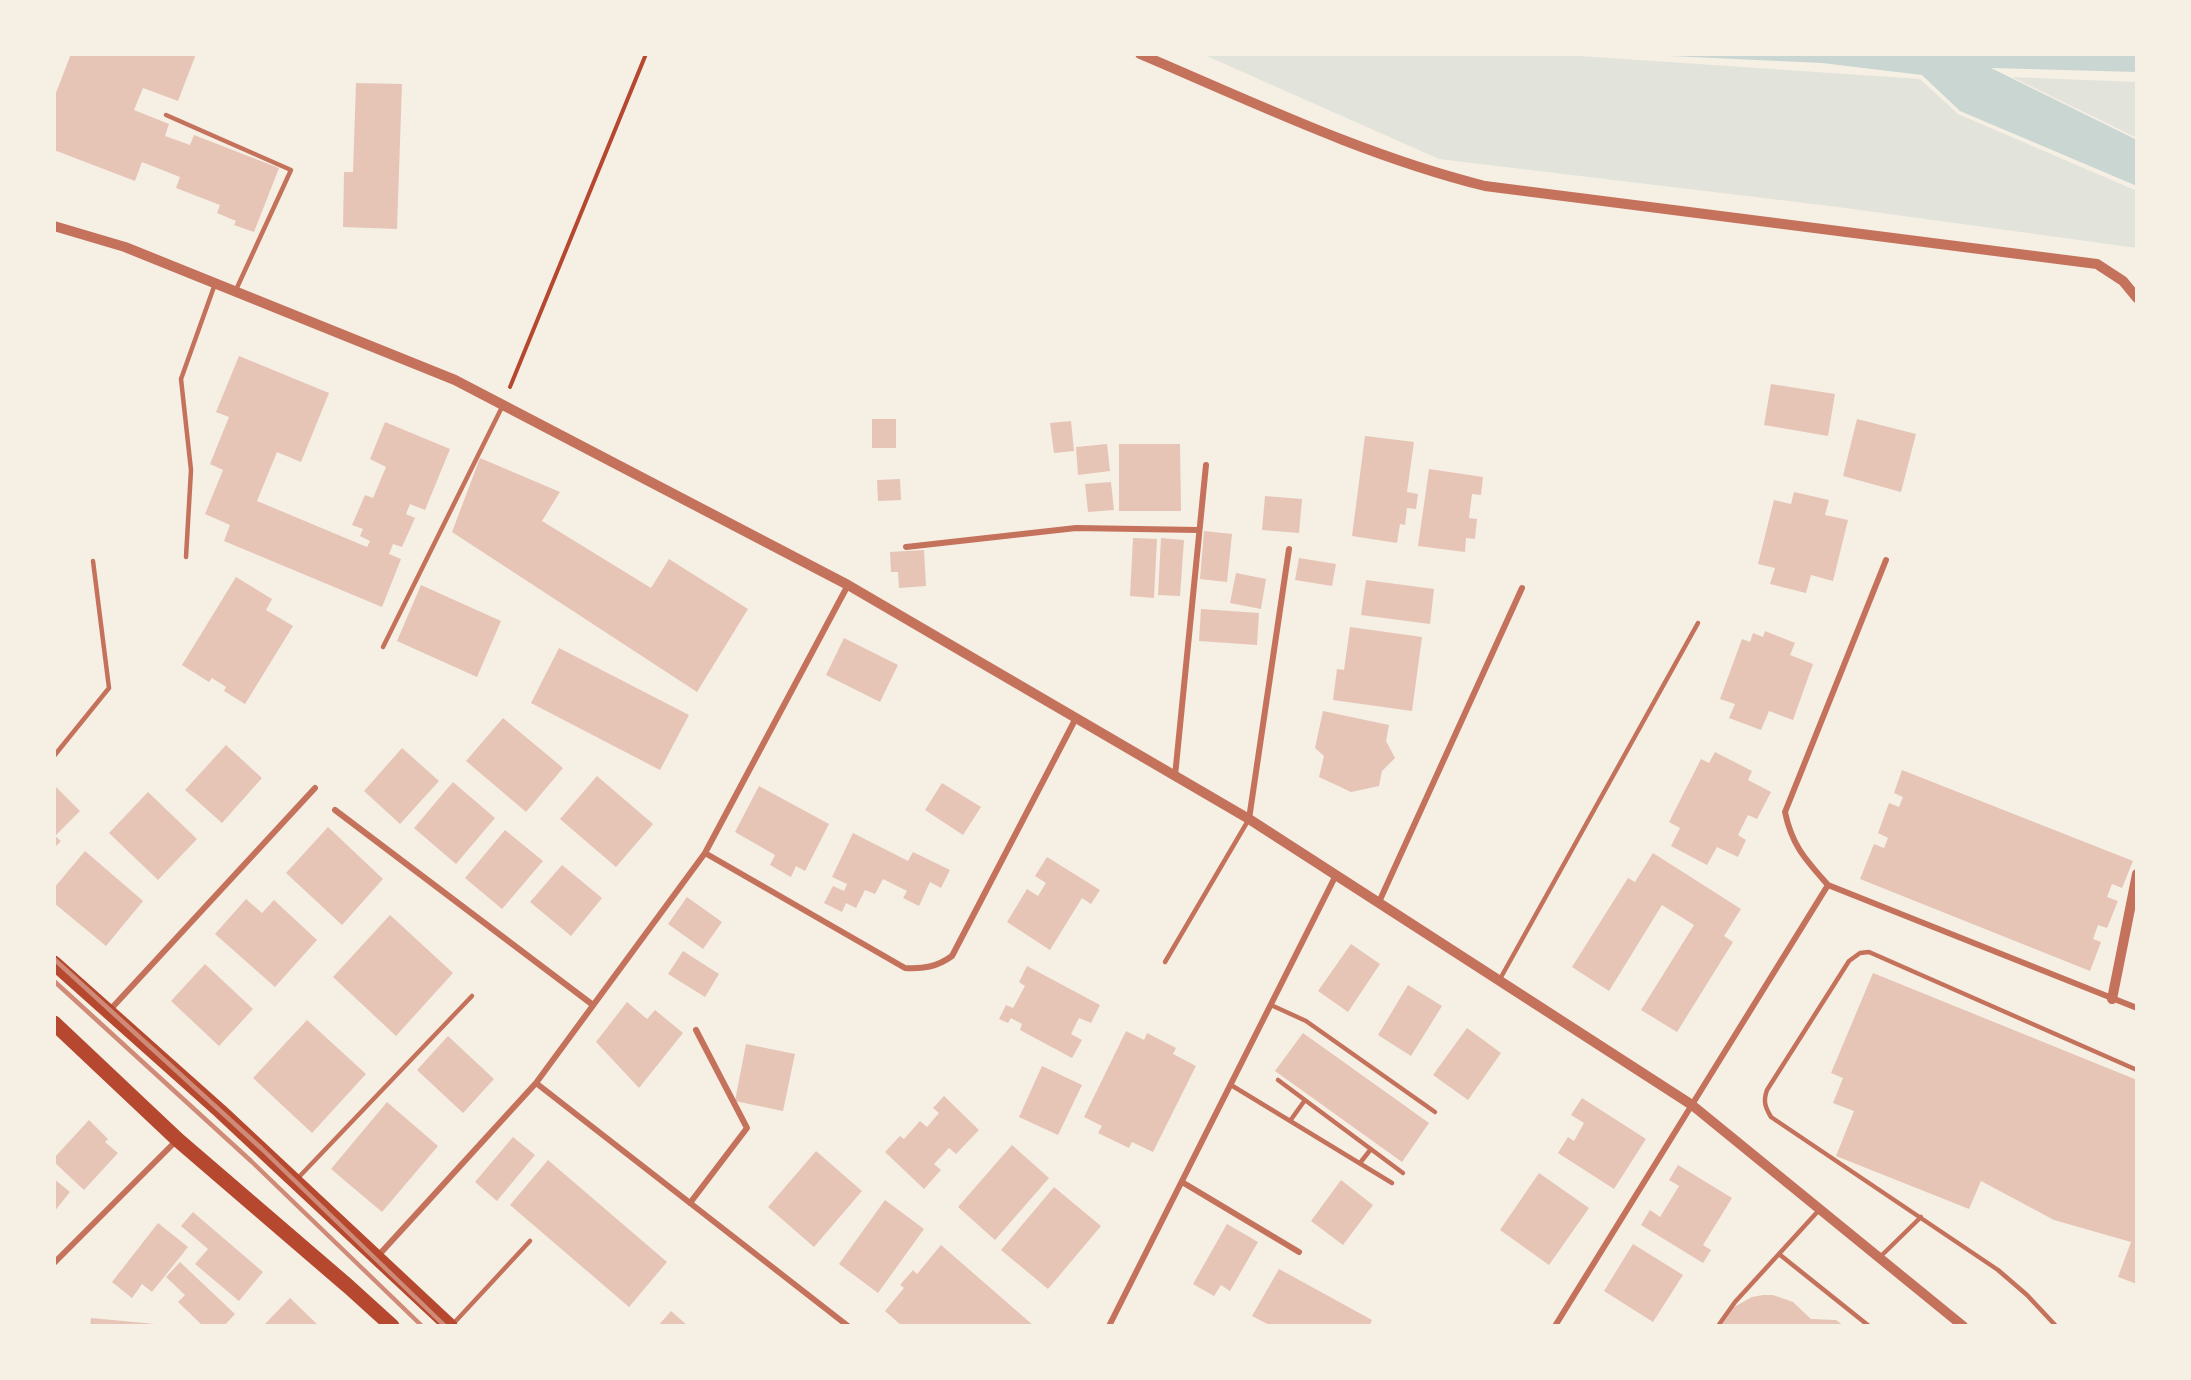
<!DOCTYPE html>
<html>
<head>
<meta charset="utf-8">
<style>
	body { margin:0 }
	#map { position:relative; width:2191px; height:1380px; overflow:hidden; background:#f6efe4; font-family:"Archivo Narrow",sans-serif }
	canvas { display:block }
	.frame { position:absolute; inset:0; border:56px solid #f6efe4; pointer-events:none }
</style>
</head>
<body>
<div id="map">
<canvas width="2191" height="1380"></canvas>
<div class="frame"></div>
</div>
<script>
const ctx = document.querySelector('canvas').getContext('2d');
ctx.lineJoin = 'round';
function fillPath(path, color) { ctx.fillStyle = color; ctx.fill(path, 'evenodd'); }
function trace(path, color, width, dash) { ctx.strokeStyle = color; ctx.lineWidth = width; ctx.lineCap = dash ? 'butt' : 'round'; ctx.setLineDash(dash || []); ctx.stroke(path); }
const green = new Path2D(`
	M 1202,54 L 1550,54 L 1920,79 L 1958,114 L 2137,191 L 2137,248 L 1838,207 L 1439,159 Z
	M 2012,77 L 2137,82 L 2137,138 Z`);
const water = new Path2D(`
	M 1627,54 L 2137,54 L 2137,72 L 1991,68 L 2137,140 L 2137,186 L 1960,111 L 1922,75 L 1822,63 Z`);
const building = new Path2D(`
	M 71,54 L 196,54 L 178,101 L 143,88 L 134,110 L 169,124 L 165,136 L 190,145 L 194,135 L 279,168 L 254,232 L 234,225 L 236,221 L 217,213 L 220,205 L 176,188 L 180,177 L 142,162 L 135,181 L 54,150 L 54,98 Z
	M 356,83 L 402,84 L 397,229 L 343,227 L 344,172 L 353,172 Z
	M 239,356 L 329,393 L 301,462 L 277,452 L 257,501 L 367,547 L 370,541 L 360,536 L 363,529 L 352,525 L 365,495 L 373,498 L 386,467 L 370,459 L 385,422 L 450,449 L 425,510 L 410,504 L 406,514 L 415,518 L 402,547 L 393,544 L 389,554 L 401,559 L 382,607 L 224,541 L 230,525 L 205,514 L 223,470 L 210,464 L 229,417 L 216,412 Z
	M 1771,384 L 1835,394 L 1828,436 L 1764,425 Z
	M 872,419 L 896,419 L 896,448 L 872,448 Z
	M 1857,419 L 1916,434 L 1901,492 L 1843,476 Z
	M 1071,421 L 1074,451 L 1054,453 L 1050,423 Z
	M 1365,436 L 1414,442 L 1407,492 L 1418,494 L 1416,509 L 1407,508 L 1405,525 L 1400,524 L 1397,543 L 1352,536 Z
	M 1107,444 L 1110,471 L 1078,475 L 1076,447 Z
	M 1119,444 L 1180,444 L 1181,511 L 1119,511 Z
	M 480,458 L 560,492 L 542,521 L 651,588 L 669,559 L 748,609 L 697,692 L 452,532 Z
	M 1429,469 L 1483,477 L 1481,495 L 1472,494 L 1469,518 L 1477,519 L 1475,539 L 1466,538 L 1465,552 L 1418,546 Z
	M 900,479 L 901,500 L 878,501 L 877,480 Z
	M 1111,482 L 1114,510 L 1088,512 L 1085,484 Z
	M 1794,492 L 1829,500 L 1825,515 L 1848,520 L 1833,581 L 1811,575 L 1806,593 L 1770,584 L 1775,568 L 1758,564 L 1774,500 L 1791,504 Z
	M 1265,496 L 1302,499 L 1299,533 L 1262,530 Z
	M 1204,531 L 1232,534 L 1227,582 L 1200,579 Z
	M 1133,538 L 1157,539 L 1154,598 L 1130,596 Z
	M 1161,538 L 1184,540 L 1180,596 L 1158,595 Z
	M 924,550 L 926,586 L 899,588 L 898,572 L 891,572 L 890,552 Z
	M 1299,558 L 1336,564 L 1332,586 L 1295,580 Z
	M 1236,573 L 1266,579 L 1261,609 L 1230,603 Z
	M 236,577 L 272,599 L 266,610 L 293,626 L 245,704 L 224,691 L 226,687 L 212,678 L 209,682 L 182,665 Z
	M 1366,580 L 1434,589 L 1430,624 L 1361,615 Z
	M 421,585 L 501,621 L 477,677 L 397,641 Z
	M 1201,609 L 1259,613 L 1257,645 L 1199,641 Z
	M 1350,627 L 1422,637 L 1412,711 L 1333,700 L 1337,669 L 1344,670 Z
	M 1765,631 L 1795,643 L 1790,655 L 1813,664 L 1793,720 L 1769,711 L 1761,730 L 1729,718 L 1735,704 L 1720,699 L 1742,639 L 1750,642 L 1753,633 L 1763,637 Z
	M 844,638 L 898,665 L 880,702 L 826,675 Z
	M 559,648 L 689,715 L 660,770 L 531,703 Z
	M 1323,711 L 1389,725 L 1386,741 L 1395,758 L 1382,771 L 1379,786 L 1351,792 L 1319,777 L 1324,756 L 1315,748 Z
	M 503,718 L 563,768 L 526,812 L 466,761 Z
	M 226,745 L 262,778 L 222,823 L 185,790 Z
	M 402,748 L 439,781 L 400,824 L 364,791 Z
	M 1715,752 L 1752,771 L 1748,780 L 1771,792 L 1757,819 L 1748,815 L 1738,835 L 1746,840 L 1738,857 L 1717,847 L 1707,865 L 1671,846 L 1680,828 L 1669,822 L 1701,759 L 1709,763 Z
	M 1902,770 L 2133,861 L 2122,888 L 2112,884 L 2107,897 L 2118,901 L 2107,928 L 2098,925 L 2093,939 L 2101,942 L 2090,971 L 1860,879 L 1874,844 L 1884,848 L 1888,838 L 1878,833 L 1889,803 L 1899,807 L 1903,797 L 1894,793 Z
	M 597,776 L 653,824 L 616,867 L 560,819 Z
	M 453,782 L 495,818 L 456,864 L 414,828 Z
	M 942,783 L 981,807 L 963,835 L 925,810 Z
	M 54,785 L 80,811 L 55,836 L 61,841 L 54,848 Z
	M 759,786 L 829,824 L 805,871 L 796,866 L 791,877 L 770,865 L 775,855 L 735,832 Z
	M 148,792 L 197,839 L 158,880 L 109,833 Z
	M 328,827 L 383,879 L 342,925 L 286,873 Z
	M 505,830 L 543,861 L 502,909 L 465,878 Z
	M 853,833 L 908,861 L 913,852 L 950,870 L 941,888 L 930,882 L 919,906 L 903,898 L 907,891 L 883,879 L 875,894 L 865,890 L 856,908 L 846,903 L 842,912 L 824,903 L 833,886 L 844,891 L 847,884 L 832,877 Z
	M 85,851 L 143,901 L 106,946 L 54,903 L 54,888 Z
	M 1653,853 L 1741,909 L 1724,936 L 1733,942 L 1677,1032 L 1641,1010 L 1694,925 L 1662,905 L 1609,991 L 1572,967 L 1628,878 L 1635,882 Z
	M 1047,857 L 1100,890 L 1091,904 L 1082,898 L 1050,950 L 1007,922 L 1027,889 L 1038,896 L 1046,883 L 1035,876 Z
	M 562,865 L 602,898 L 571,936 L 530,902 Z
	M 687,897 L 722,922 L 703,949 L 668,924 Z
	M 246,899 L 262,913 L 274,900 L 317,940 L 275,987 L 215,934 Z
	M 390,915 L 453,973 L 396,1036 L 333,977 Z
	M 1351,944 L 1380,964 L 1348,1012 L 1318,991 Z
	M 683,951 L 719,974 L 705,997 L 668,974 Z
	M 205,964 L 253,1009 L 219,1046 L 171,1001 Z
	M 1027,966 L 1100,1005 L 1091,1023 L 1079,1018 L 1071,1034 L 1082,1040 L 1072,1058 L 1020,1030 L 1022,1024 L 1011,1018 L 1008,1023 L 999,1019 L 1006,1005 L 1013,1008 L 1025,986 L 1019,982 Z
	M 1873,973 L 2137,1080 L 2137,1284 L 2118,1277 L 2131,1242 L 2054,1220 L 1981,1181 L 1969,1209 L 1836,1156 L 1854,1111 L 1833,1103 L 1843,1078 L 1831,1073 Z
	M 1408,985 L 1442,1006 L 1411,1056 L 1378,1035 Z
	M 627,1002 L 647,1019 L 655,1010 L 683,1033 L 639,1088 L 596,1042 Z
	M 307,1020 L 366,1074 L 312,1133 L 253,1078 Z
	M 1467,1028 L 1501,1053 L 1468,1100 L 1433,1075 Z
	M 1126,1031 L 1144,1040 L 1147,1033 L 1176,1048 L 1173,1054 L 1196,1066 L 1153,1152 L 1132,1142 L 1129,1148 L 1098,1133 L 1102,1126 L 1084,1117 Z
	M 1303,1033 L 1429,1123 L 1402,1162 L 1275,1071 Z
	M 448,1036 L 494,1079 L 463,1113 L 417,1070 Z
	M 746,1044 L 795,1054 L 783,1111 L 735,1101 Z
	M 1042,1066 L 1082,1085 L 1058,1135 L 1019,1117 Z
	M 944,1096 L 979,1130 L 956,1154 L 949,1148 L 934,1164 L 941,1170 L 924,1189 L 885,1152 L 900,1136 L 904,1139 L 920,1121 L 927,1127 L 939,1113 L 933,1108 Z
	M 1582,1098 L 1646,1139 L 1614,1189 L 1558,1153 L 1568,1137 L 1574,1141 L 1584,1123 L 1571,1115 Z
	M 387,1102 L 438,1146 L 382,1212 L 331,1169 Z
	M 89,1120 L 108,1139 L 105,1142 L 118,1153 L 84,1190 L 54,1162 L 54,1158 Z
	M 513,1137 L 535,1155 L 497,1201 L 475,1182 Z
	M 1012,1145 L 1049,1178 L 995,1240 L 958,1207 Z
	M 816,1151 L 862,1191 L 814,1247 L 768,1207 Z
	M 548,1160 L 667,1262 L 629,1307 L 510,1205 Z
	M 1678,1165 L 1732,1198 L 1703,1245 L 1711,1250 L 1703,1263 L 1641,1225 L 1650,1210 L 1660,1217 L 1679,1186 L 1669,1180 Z
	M 1539,1173 L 1589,1208 L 1549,1265 L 1500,1230 Z
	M 54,1179 L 70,1192 L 54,1212 Z
	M 1341,1180 L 1373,1205 L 1343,1245 L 1311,1221 Z
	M 1054,1187 L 1101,1226 L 1048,1289 L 1001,1250 Z
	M 885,1200 L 924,1229 L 878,1293 L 839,1264 Z
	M 193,1212 L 263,1272 L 239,1301 L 195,1264 L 208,1249 L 181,1226 Z
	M 158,1223 L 188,1247 L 152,1292 L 142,1284 L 132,1298 L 112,1282 Z
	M 1227,1224 L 1258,1242 L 1230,1291 L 1221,1285 L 1214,1296 L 1193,1284 Z
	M 1633,1244 L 1683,1275 L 1653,1322 L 1604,1291 Z
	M 941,1245 L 1034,1326 L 902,1326 L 885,1311 L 904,1288 L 900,1285 L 913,1270 L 917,1274 Z
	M 180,1262 L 235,1314 L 224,1326 L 203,1326 L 178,1302 L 185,1295 L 166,1277 Z
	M 1279,1269 L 1372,1320 L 1369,1326 L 1271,1326 L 1252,1316 Z
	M 1763,1295 L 1773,1295 L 1793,1302 L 1811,1319 L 1836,1320 L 1844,1326 L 1721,1326 L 1734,1307 L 1752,1297 Z
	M 290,1298 L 319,1326 L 263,1326 Z
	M 671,1311 L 688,1326 L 658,1326 Z
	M 91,1318 L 155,1324 L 155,1326 L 90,1326 Z`);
const path = new Path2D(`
	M 510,387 L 646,54`);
const service = new Path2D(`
	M 166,115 L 291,170 L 235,292
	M 186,557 L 191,470 L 181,379 L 215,284
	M 383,647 L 503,405
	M 54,756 L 109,688 L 93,561
	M 1165,962 L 1249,819
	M 1500,979 L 1698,623
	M 1271,1005 L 1306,1021 L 1435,1112
	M 1278,1080 L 1403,1173
	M 1231,1085 L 1392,1183
	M 1290,1121 L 1305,1100
	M 1360,1163 L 1371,1149
	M 297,1179 L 472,996
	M 1779,1254 L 1869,1326
	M 1880,1257 L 1921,1217
	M 453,1324 L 530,1241
	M 1718,1326 L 1735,1302 L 1820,1209
	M 2056,1326 L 2027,1295 L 1998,1270 L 1771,1117 C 1765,1107 1763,1101 1767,1090 L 1849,961 L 1860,953 L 1869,952 L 2137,1070`);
const minor = new Path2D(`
	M 906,547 L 1076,528 L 1199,530
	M 1175,776 L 1206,465
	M 335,810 L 593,1005
	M 1249,819 L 1289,549
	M 705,853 L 905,968 C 923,969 937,967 952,956 L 1076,718
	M 1828,885 C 1806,860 1792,846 1785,812 L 1886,560
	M 1379,902 L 1522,588
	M 109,1011 L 315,788
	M 536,1083 L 848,1326
	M 1182,1182 L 1299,1252
	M 690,1203 L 747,1128 L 696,1030
	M 377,1257 L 536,1083 L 705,853 L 848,585
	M 54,1263 L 177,1140
	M 1109,1326 L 1336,875
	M 1555,1326 L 1828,885 L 2137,1008`);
const tertiary = new Path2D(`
	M 1140,54 C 1253,102 1365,156 1485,186 L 2097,264 L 2123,281 L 2137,298
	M 54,226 L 125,247 L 455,380 L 848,585 L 1249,819 L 1692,1105 L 1963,1326
	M 2112,999 L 2137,874`);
const primary = new Path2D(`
	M 54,963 L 220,1111 L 450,1326
	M 54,1023 L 178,1140 L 349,1287 L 392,1326`);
const rail = new Path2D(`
	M 54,959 L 262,1149 L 445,1326
	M 54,981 L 251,1161 L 422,1326`);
fillPath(green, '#e2e4dc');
fillPath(water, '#c9d6d2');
fillPath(building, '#e6c5b7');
trace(path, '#b5482f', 4);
trace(service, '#c5725c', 4.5);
trace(minor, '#c5725c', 6);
trace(tertiary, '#c5725c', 10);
trace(primary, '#b5482f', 15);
trace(rail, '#cf8b77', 4.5);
</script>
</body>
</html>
